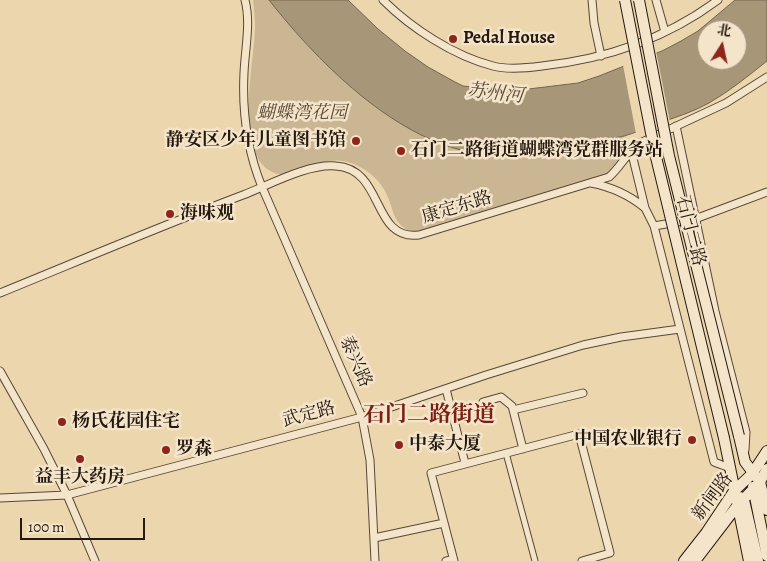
<!DOCTYPE html>
<html>
<head>
<meta charset="utf-8">
<style>
	body { margin:0 }
	#map { position:relative; width:767px; height:561px; overflow:hidden; background:#ecd6ae; font-family:Alegreya,"Noto Serif SC",serif }
	canvas { display:block }
	.north { position:absolute; left:697px; top:20px; width:50px; height:50px; box-sizing:border-box; background:#f3e4ca; border:1px solid #a1937f; border-radius:50%; rotate:10deg; font-size:14px; font-weight:700; line-height:20px; text-align:center; color:#25190f }
	.north::after { content:''; display:block; margin:auto; width:18px; height:22px; background:#8f2418; clip-path:polygon(50% 0,100% 100%,50% 72%,0 100%) }
	.scale { position:absolute; left:20px; top:518px; width:125px; height:22px; box-sizing:border-box; border:2px solid #25190f; border-top:0; padding-left:6px; font-size:15px; line-height:18px; white-space:nowrap; color:#25190f; -webkit-text-stroke:4px #f3e4ca; paint-order:stroke }
</style>
</head>
<body>
<div id="map">
<canvas width="767" height="561"></canvas>
<div class="north">北</div>
<div class="scale">100 m</div>
</div>
<script>
const ctx = document.querySelector('canvas').getContext('2d');
ctx.lineJoin = 'round';
function fillPath(path, color) { ctx.fillStyle = color; ctx.fill(path, 'evenodd'); }
function trace(path, color, width, dash) { ctx.strokeStyle = color; ctx.lineWidth = width; ctx.lineCap = dash ? 'butt' : 'round'; ctx.setLineDash(dash || []); ctx.stroke(path); }
function drawText(font, color, halo, rows, align = 'center') {
  ctx.font = font + ' Alegreya,"Noto Serif SC",serif'; ctx.lineWidth = 5; ctx.setLineDash([]); ctx.textBaseline = 'middle'; ctx.strokeStyle = halo; ctx.fillStyle = color; for (const [text, x, y, turn = 0] of rows) {
    ctx.save(); ctx.translate(x, y); ctx.rotate((+turn || 0) * Math.PI / 180); ctx.textAlign = isNaN(turn) ? turn : align; if (halo) ctx.strokeText(text, 0, 0); ctx.fillText(text, 0, 0); ctx.restore();
  }
}
const green = new Path2D(`
	M 253,0 L 269,0 L 307,45 L 356,92 L 372,104 L 413,130 L 434,140 L 548,149 L 626,136 C 629,154 621,161 608,173 L 440,227 L 411,232 C 392,222 395,213 387,195 C 379,175 352,157 330,161 C 315,164 300,171 286,175 C 228,173 255,62 255,27 C 255,18 254,8 253,0 Z`);
const water = new Path2D(`
	M 269,0 L 348,0 L 378,29 L 405,51 L 428,67 L 455,82 L 463,86 L 512,91 L 578,83 L 599,76 L 662,51 L 681,41 L 698,31 L 735,0 L 767,0 L 767,61 C 748,76 730,91 709,103 C 693,112 674,118 656,124 C 646,128 635,133 624,136 C 612,139 599,140 587,142 C 558,147 522,156 493,155 C 405,151 320,65 269,0 ZM 707,30 L 737,30 L 737,60 L 707,60 Z`);
const pier = new Path2D(`
	M 656,51 L 670,122 L 636,134 L 623,65 Z`);
const pedestrian = new Path2D(`
	M 506,453 L 535,561`);
const minor = new Path2D(`
	M 245,0 C 251,23 245,49 244,73 C 242,113 247,150 262,187 L 362,417 L 370,460 L 375,561
	M 383,0 C 411,28 454,56 493,66 C 508,70 527,68 542,66 C 606,59 666,39 718,0
	M 592,0 L 594,23 L 601,56
	M 656,0 L 665,32
	M 676,126 L 715,311 L 746,432 L 745,450
	M 631,150 L 645,208 L 654,226 L 714,462 L 730,468
	M 591,183 C 612,187 628,194 645,208
	M 654,226 L 695,219 L 767,192
	M 0,293 C 81,260 161,226 243,195 C 269,185 309,163 336,166 C 385,169 371,241 419,235 L 609,177 C 621,167 627,152 640,143 L 726,103 L 767,77
	M 0,371 L 44,449 L 67,495 L 95,561
	M 446,389 L 465,463
	M 483,402 L 501,397 L 512,406 L 523,449
	M 513,410 L 583,393
	M 0,498 L 67,495 L 362,417 L 486,375 L 583,345 L 621,337 L 680,329
	M 374,538 L 444,523
	M 446,561 L 453,559
	M 454,561 L 431,473 L 579,434 L 610,553 L 582,561`);
const secondary = new Path2D(`
	M 739,436 L 745,462 L 760,482 L 767,510
	M 724,438 L 749,561
	M 753,487 L 767,556
	M 740,497 L 744,500 L 758,561
	M 684,561 L 706,533 L 734,491 L 752,474 L 767,451
	M 695,561 L 737,506 L 760,482 L 767,469`);
const secondaryBridge = new Path2D(`
	M 625,0 L 655,153 L 724,438
	M 639,0 L 669,156 L 739,436`);
const markers = [
	[453,39,5,"#8f2418"],
	[356,141,5,"#8f2418"],
	[401,151,5,"#8f2418"],
	[170,214,5,"#8f2418"],
	[62,422,5,"#8f2418"],
	[692,440,5,"#8f2418"],
	[399,445,5,"#8f2418"],
	[166,450,5,"#8f2418"],
	[80,459,5,"#8f2418"]
];
const poiNames = [
	["Pedal House",463,39],
	["静安区少年儿童图书馆",346,141,"right"],
	["石门二路街道蝴蝶湾党群服务站",411,151],
	["海味观",180,214],
	["杨氏花园住宅",72,422],
	["中国农业银行",682,440,"right"],
	["中泰大厦",409,445],
	["罗森",176,450],
	["益丰大药房",80,478,"center"]
];
const parkNames = [
	["蝴蝶湾花园",302,114]
];
const streetNames = [
	["康定东路",457,208,-17],
	["石门二路",690,231,76],
	["泰兴路",355,362,66],
	["武定路",309,415,-15],
	["新闸路",713,497,-53]
];
const waterNames = [
	["苏州河",495,94,6]
];
const districtNames = [
	["石门二路街道",429,416]
];
fillPath(green, '#cab693');
fillPath(water, '#a89678');
trace(water, '#74644e', 1);
fillPath(pier, '#ecd6ae');
trace(pedestrian, '#574837', 7);
trace(minor, '#574837', 9);
trace(secondary, '#25190f', 12);
trace(pedestrian, '#f3e4ca', 5);
trace(minor, '#f3e4ca', 7);
trace(secondary, '#f3e4ca', 10);
trace(secondaryBridge, '#25190f', 12, []);
trace(secondaryBridge, '#f3e4ca', 10);
for (const [x, y, r, color] of markers) { const dot = new Path2D(); dot.arc(x, y, r, 0, 2 * Math.PI); ctx.fillStyle = color; ctx.fill(dot); trace(dot, '#f3e4ca', 2); }
drawText('bold 18px', '#25190f', '#f3e4ca', poiNames, 'left');
drawText('italic 18px', '#574837', '#f3e4ca', parkNames);
drawText('18px', '#25190f', '#f3e4ca', streetNames);
drawText('italic 19px', '#594b39', '#f3e4ca', waterNames);
drawText('bold 22px', '#7a1f14', '#f3e4ca', districtNames);
</script>
</body>
</html>
